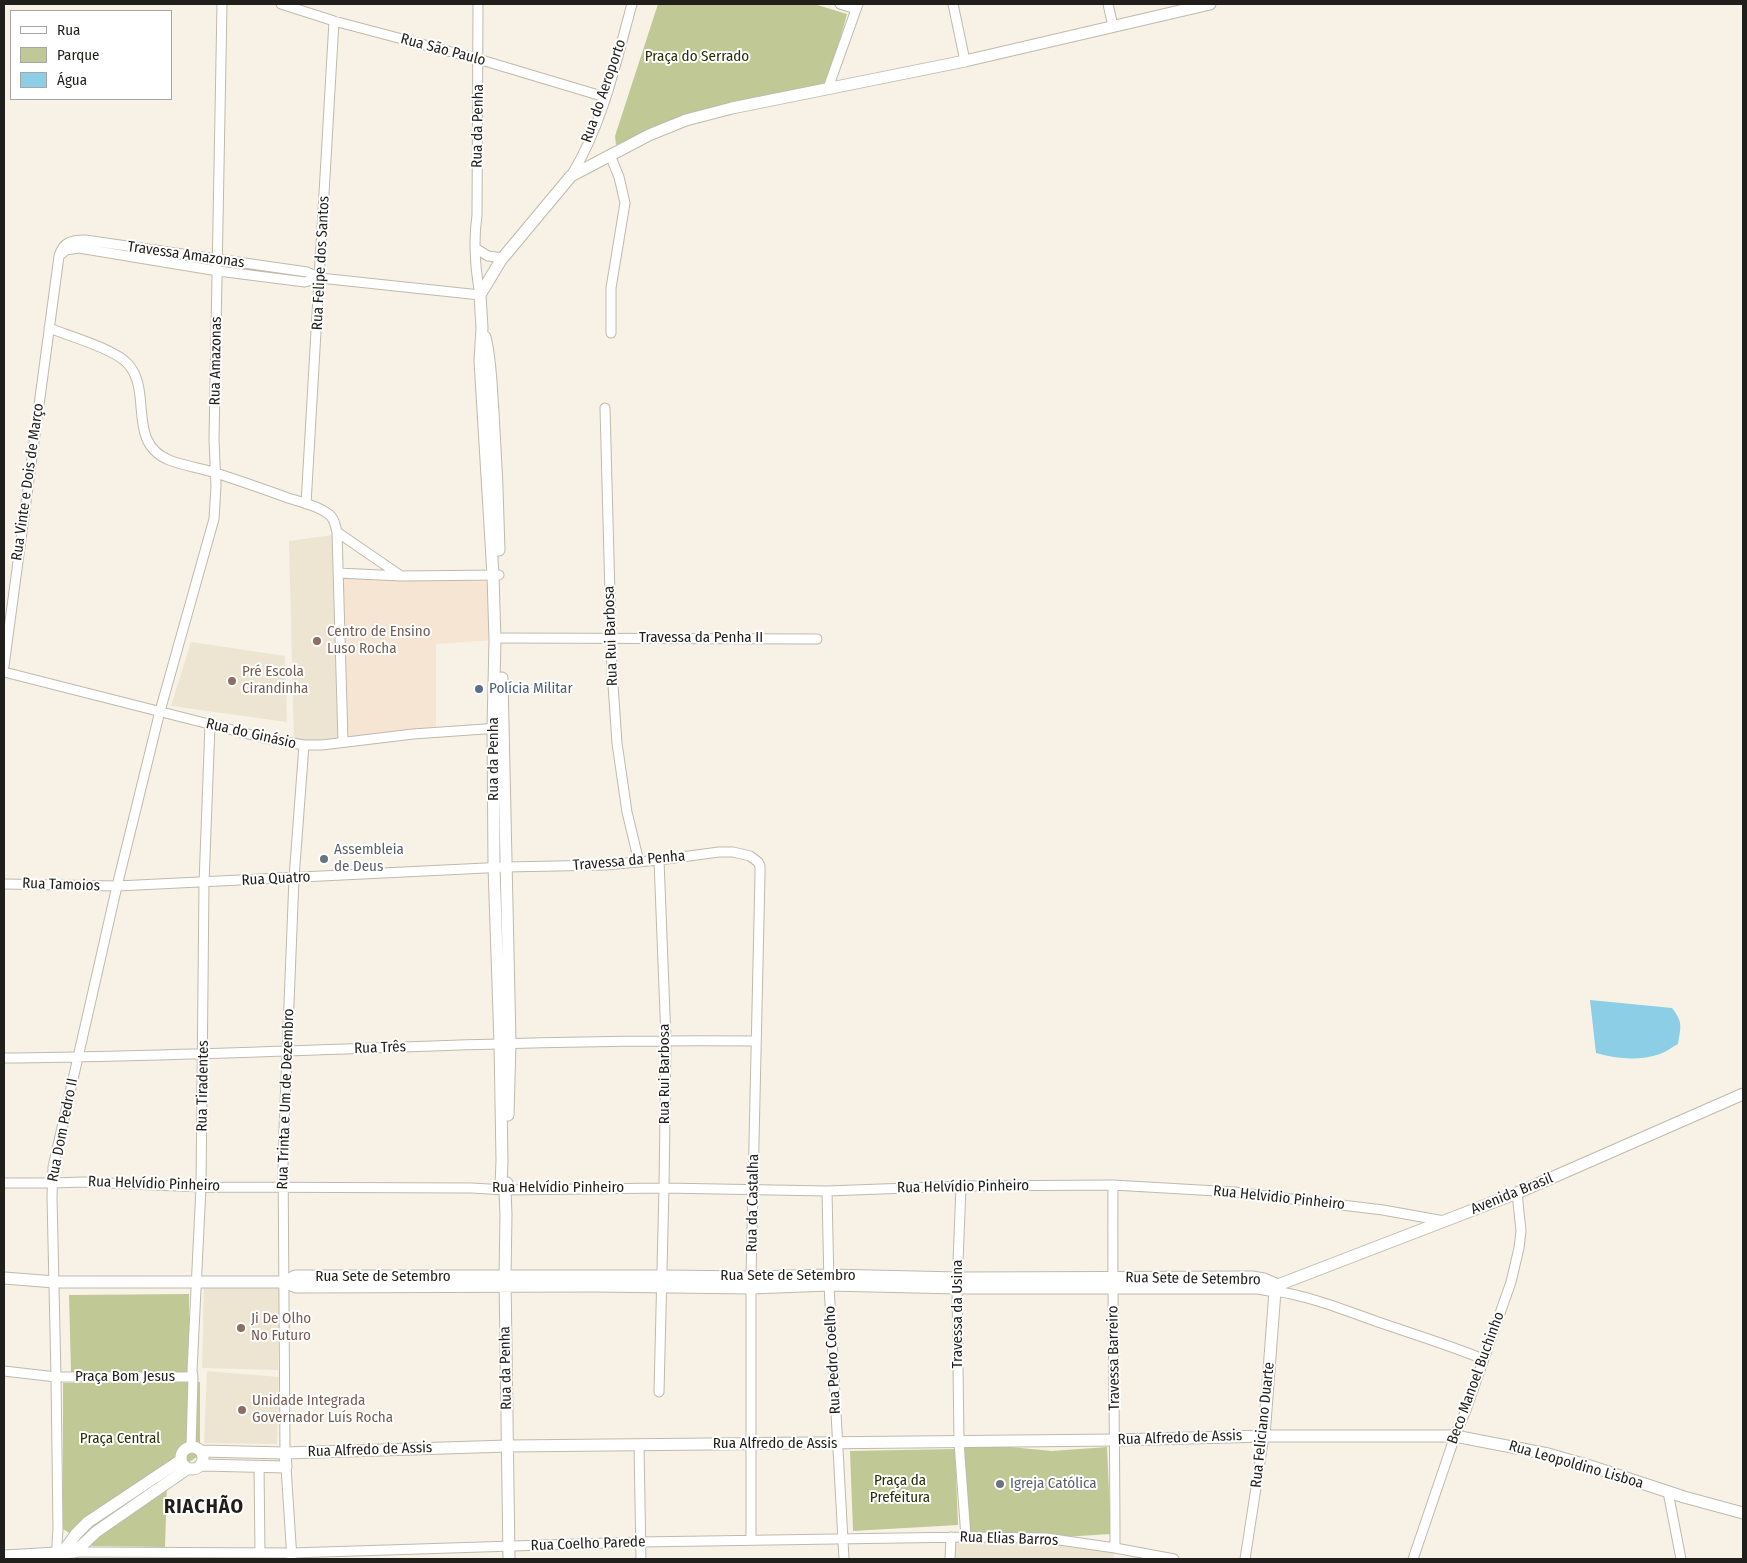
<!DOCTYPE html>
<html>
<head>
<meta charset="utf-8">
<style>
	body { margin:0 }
	#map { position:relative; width:1747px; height:1563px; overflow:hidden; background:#f7f2e5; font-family:"Fira Sans Condensed",sans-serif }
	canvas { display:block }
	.frame { position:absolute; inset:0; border:5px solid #211f1b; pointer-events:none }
	.legend { position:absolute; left:10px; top:10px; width:162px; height:90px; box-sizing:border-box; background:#fff; border:1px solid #a6a5a4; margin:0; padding:6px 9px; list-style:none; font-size:15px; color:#211f1b }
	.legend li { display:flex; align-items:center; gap:10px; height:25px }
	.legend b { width:25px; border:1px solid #a6a5a4 }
</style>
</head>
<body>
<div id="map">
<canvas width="1747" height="1563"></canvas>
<div class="frame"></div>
<ul class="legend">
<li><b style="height:6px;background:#fff"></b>Rua</li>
<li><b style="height:14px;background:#c0c995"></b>Parque</li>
<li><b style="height:14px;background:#8ccee5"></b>Água</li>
</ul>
</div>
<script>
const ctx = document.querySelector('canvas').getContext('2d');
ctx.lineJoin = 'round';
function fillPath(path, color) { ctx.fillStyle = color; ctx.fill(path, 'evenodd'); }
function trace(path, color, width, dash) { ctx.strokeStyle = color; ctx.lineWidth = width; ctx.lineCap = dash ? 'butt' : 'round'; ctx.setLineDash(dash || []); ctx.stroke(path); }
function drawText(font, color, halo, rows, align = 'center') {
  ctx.font = font + ' "Fira Sans Condensed",sans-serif'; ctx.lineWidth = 4; ctx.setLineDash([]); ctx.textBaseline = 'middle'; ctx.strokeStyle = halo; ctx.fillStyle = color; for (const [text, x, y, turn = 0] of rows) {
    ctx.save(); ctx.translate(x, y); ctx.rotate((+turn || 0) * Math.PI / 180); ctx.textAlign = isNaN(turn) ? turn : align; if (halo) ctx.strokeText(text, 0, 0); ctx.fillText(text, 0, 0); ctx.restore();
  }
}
const commercial = new Path2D(`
	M 341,575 L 493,581 L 495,640 L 436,644 L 436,731 L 346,741 Z`);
const built = new Path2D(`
	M 340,534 L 346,741 L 294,744 L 289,541 Z
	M 191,642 L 285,656 L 287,722 L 171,706 Z
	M 204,1285 L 280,1287 L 278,1370 L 202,1368 Z
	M 207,1371 L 279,1377 L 277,1444 L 204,1443 Z
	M 951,1537 L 1115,1548 L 1113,1559 L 955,1559 Z`);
const green = new Path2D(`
	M 658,4 L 814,4 L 847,14 L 828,84 L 696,112 L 616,145 L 615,136 Z
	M 189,1294 L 189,1373 L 71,1372 L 69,1295 Z
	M 200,1382 L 200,1455 L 74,1536 L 63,1529 L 63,1383 Z
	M 959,1442 L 1052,1451 L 1107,1447 L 1111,1534 L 1046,1538 L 966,1537 Z
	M 955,1449 L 958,1525 L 853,1531 L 850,1451 Z
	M 167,1484 L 165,1547 L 92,1546 L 91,1541 Z`);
const water = new Path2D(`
	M 1590,1000 L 1672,1008 C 1683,1022 1681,1026 1678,1044 C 1672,1047 1666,1052 1660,1054 C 1639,1061 1617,1059 1596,1053 Z`);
const minor = new Path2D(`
	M 281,4 L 334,21 L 478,59 L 605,97
	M 840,4 L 856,9
	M 953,4 L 965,61
	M 1108,4 L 1113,26
	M 828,88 L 858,4
	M 610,155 L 619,177 L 625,203 L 611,288 L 611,333
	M 571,176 C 603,124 616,62 632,4
	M 475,248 L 488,256 L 503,258
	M 59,256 L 66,250 L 79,248 L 218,271 L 305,282 L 320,278 L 480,295 C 475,268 473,243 477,215 L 478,4
	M 49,328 C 69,336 115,349 128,364 C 153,392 126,442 169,460 C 184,466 201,468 216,473 C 240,481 264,489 288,498 C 301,502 316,505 327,513 C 334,517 335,524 337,532 L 343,742
	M 605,408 L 612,670 L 617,743 L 627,812 L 639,862
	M 306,504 L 334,21
	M 337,532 L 401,576
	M 338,573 L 401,576 L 499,575
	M 495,638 L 817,639
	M 4,666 L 59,256 C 63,242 72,240 85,240 L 307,272 L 320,278
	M 4,672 L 264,738 L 304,745 L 322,745 L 413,734 L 499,728
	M 659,860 L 666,1040 L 664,1188 L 659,1392
	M 4,884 L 117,886 L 506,867 L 606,865 L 659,860 L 719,852 L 733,852 L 750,856 L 758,862 L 760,866 L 760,874 L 751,1277 L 751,1540
	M 4,1058 C 254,1056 505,1038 755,1041
	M 4,1183 L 52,1183 L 84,1182 L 201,1187 L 472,1188 L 505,1190 L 664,1188 L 827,1191 L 961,1186 L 1113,1185 L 1234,1192 L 1383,1210 L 1444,1221
	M 1113,1185 C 1112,1306 1115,1427 1115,1548
	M 961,1186 L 957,1288 L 959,1442 L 966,1537
	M 827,1191 L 829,1285 L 844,1559
	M 1275,1291 C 1310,1296 1344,1310 1378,1322 C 1413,1334 1449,1345 1483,1359
	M 4,1371 L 56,1377 L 193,1377
	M 639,1445 L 641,1559
	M 191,1447 L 193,1377 L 192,1371 L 201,1187 L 204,883 L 210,725
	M 285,1453 L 283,1155 L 294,878 L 304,745
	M 259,1466 L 260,1553
	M 286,1467 L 292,1559
	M 1668,1492 L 1681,1559
	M 75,1552 L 292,1553 L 640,1542 L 966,1537 L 1046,1538 L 1115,1548 L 1174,1559
	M 56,1559 L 58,1529 L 56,1377 L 52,1197 L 53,1167 L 117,886 L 160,711 L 214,519 L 216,486 L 214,440 L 222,4
	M 950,1559 L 951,1537
	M 1245,1559 L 1264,1436
	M 1413,1559 L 1455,1436 L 1466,1410 L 1511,1282 L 1519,1248 L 1521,1231 L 1517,1193`);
const tertiary = new Path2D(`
	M 485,337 C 491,361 491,387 493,412 C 496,458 498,504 499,550
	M 502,678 L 510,1043 L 508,1115
	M 507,1183 L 505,1190 L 506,1215 L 505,1277 L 509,1559
	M 505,1190 L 501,1185 L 502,1161 L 500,1043 L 494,867 L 493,728 L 495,640 L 493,575 L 480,361 L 482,328 L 480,295 L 501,260 L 571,176 L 649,135 L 686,120 L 732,108 L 965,61 L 1210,4
	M 4,1278 L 55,1282 L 284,1282 L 296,1287 L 595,1286 L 751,1288 L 829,1285 L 957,1288 L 1258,1288 L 1275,1291
	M 284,1282 L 295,1276 L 662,1276 L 751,1277 L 829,1275 L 958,1278 L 1252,1277 L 1264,1279 L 1278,1285
	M 1278,1285 L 1517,1193 L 1743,1094
	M 1264,1436 L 1275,1291 L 1278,1285
	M181 1458a11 11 0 1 1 22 0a11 11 0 1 1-22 0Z
	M 201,1451 L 285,1453 L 508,1446 L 1115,1440 L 1264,1436 L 1455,1436 L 1548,1454 L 1590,1466 L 1684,1497 L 1743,1513
	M 201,1465 L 286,1467 L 285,1453
	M 63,1552 L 76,1534 L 88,1522 L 181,1460
	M 4,1556 L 75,1552 L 96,1532 L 187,1469`);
const markers = [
	[317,641,5,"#8d6e63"],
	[232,681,5,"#8d6e63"],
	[479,689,5,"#5c6f8a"],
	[324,859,5,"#6b7280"],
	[241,1328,5,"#8d6e63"],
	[242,1410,5,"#8d6e63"],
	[1000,1484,5,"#6b7280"]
];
const streetNames = [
	["Rua São Paulo",443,50,15],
	["Rua do Aeroporto",604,91,-71],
	["Rua da Penha",478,126,-89],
	["Travessa Amazonas",186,255,8],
	["Rua Felipe dos Santos",321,263,-87],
	["Rua Amazonas",216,361,-89],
	["Rua Vinte e Dois de Março",28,482,-82],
	["Rua Rui Barbosa",611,636,-92],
	["Travessa da Penha II",701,638],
	["Rua do Ginásio",251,734,13],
	["Rua da Penha",494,759,-90],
	["Travessa da Penha",629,861,-5],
	["Rua Quatro",276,879,-3],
	["Rua Tamoios",61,885,2],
	["Rua Três",380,1048,-2],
	["Rua Rui Barbosa",665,1074,-90],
	["Rua Tiradentes",203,1086,-89],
	["Rua Trinta e Um de Dezembro",286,1099,-88],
	["Rua Dom Pedro II",63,1130,-79],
	["Rua Helvídio Pinheiro",154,1184,2],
	["Rua Helvídio Pinheiro",963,1187,-1],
	["Rua Helvídio Pinheiro",558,1188],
	["Avenida Brasil",1512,1194,-22],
	["Rua Helvidio Pinheiro",1279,1198,6],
	["Rua da Castalha",753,1203,-89],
	["Rua Sete de Setembro",788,1276],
	["Rua Sete de Setembro",383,1277],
	["Rua Sete de Setembro",1193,1279,1],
	["Travessa da Usina",958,1314,-90],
	["Travessa Barreiro",1114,1358,-91],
	["Rua Pedro Coelho",833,1360,-93],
	["Rua da Penha",506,1368,-91],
	["Praça Bom Jesus",125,1377],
	["Beco Manoel Buchinho",1476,1378,-70],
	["Rua Feliciano Duarte",1263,1425,-84],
	["Rua Alfredo de Assis",1180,1438,-2],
	["Rua Alfredo de Assis",775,1444],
	["Rua Alfredo de Assis",370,1450,-2],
	["Rua Leopoldino Lisboa",1576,1465,16],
	["Rua Elias Barros",1009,1539,2],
	["Rua Coelho Parede",588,1544,-2]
];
const parkNames = [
	["Praça do Serrado",697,57],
	["Praça Central",120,1439],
	["Praça da",900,1481],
	["Prefeitura",900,1498]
];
const educationNames = [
	["Centro de Ensino",327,632],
	["Luso Rocha",327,649],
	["Pré Escola",242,672],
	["Cirandinha",242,689],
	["Ji De Olho",251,1319],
	["No Futuro",251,1336],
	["Unidade Integrada",252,1401],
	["Governador Luís Rocha",252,1418]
];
const serviceNames = [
	["Polícia Militar",489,689]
];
const worshipNames = [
	["Assembleia",334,850],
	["de Deus",334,867],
	["Igreja Católica",1010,1484]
];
const districtNames = [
	["RIACHÃO",204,1507]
];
fillPath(commercial, '#f7e5d4');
fillPath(built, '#ede5d1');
fillPath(green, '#c0c995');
fillPath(water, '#8ccee5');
trace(minor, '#bfbaad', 11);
trace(tertiary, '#bfbaad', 13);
trace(minor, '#fff', 9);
trace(tertiary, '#fff', 11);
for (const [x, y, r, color] of markers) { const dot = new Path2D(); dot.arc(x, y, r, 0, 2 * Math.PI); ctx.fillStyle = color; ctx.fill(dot); trace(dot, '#fff', 2); }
drawText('15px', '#211f1b', '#fff', streetNames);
drawText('15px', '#2a2f04', '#fff', parkNames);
drawText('15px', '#785e54', '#fff', educationNames, 'left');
drawText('15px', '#4e5e75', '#fff', serviceNames, 'left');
drawText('15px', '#5b616d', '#fff', worshipNames, 'left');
ctx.letterSpacing = '1px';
drawText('bold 20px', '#211f1b', '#fff', districtNames);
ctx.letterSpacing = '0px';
</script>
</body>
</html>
